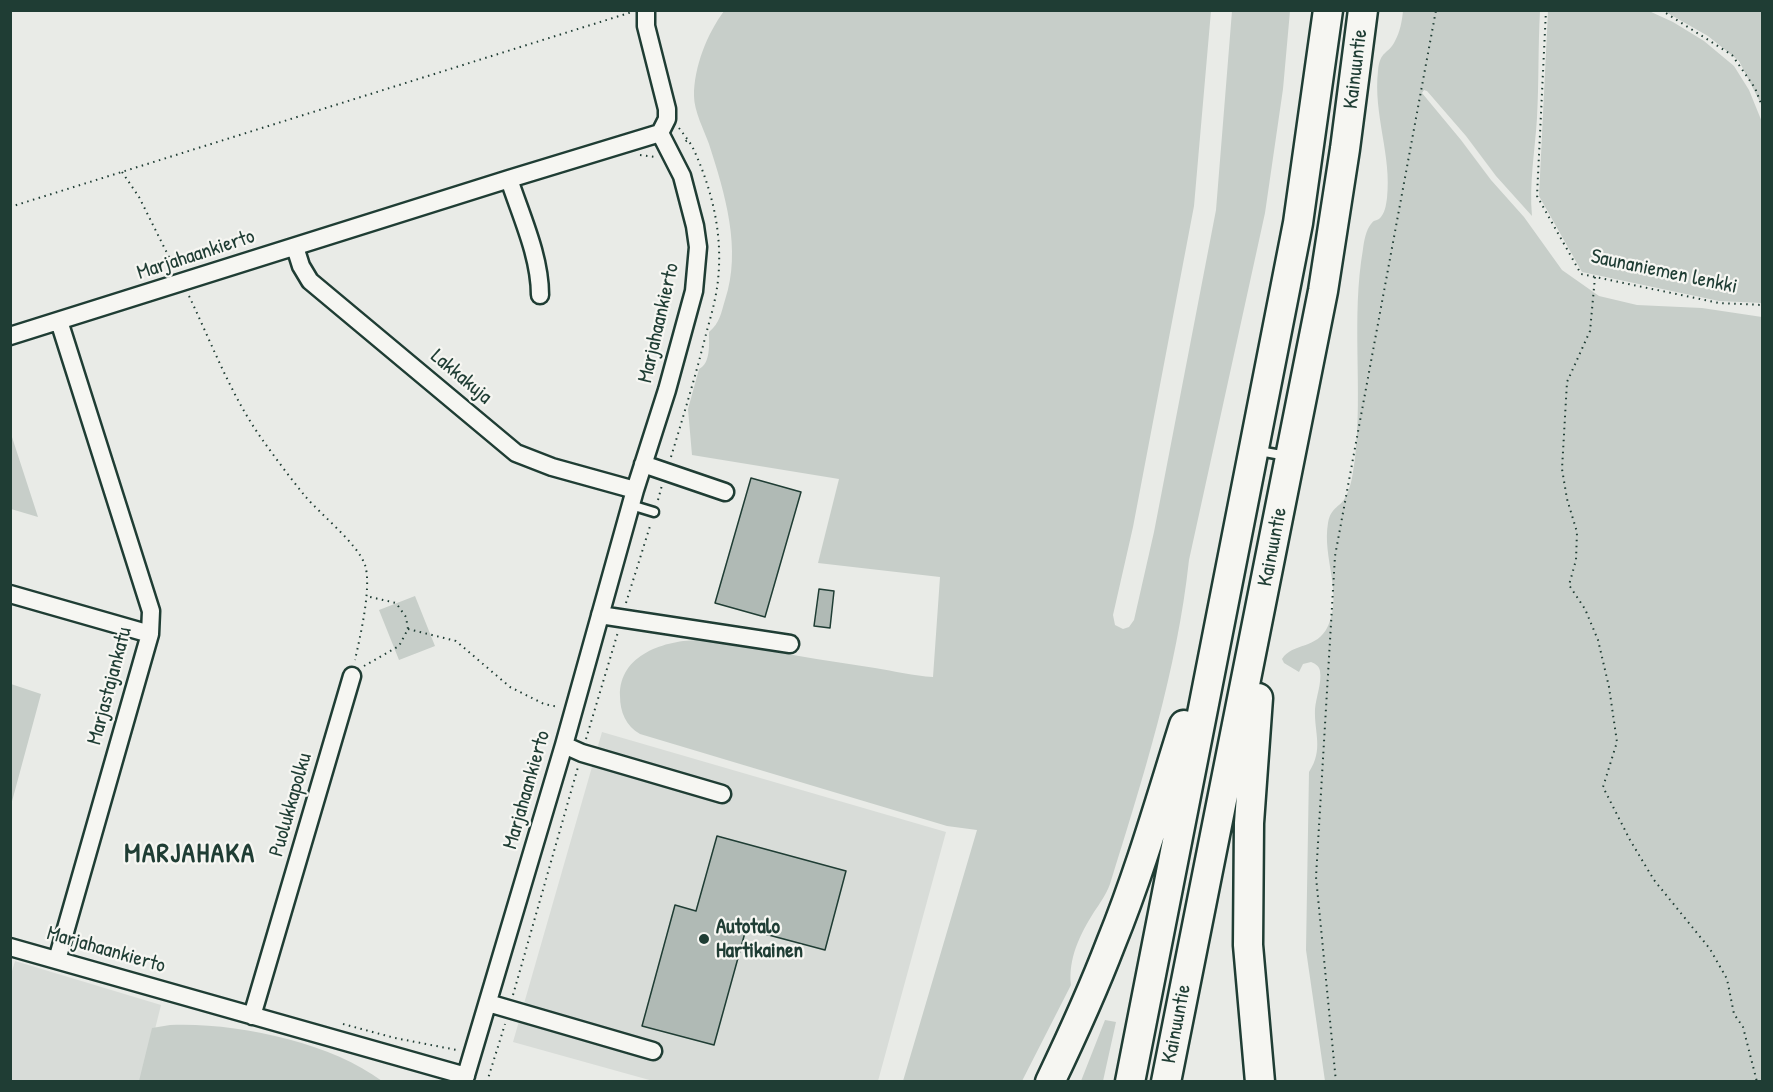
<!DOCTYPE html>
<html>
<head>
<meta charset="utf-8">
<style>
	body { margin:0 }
	#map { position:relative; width:1773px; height:1092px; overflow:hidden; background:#e9ebe7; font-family:"Patrick Hand",sans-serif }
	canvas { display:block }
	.frame { position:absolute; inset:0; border:12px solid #1f3d34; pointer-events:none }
</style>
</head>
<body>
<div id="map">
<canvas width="1773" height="1092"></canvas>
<div class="frame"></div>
</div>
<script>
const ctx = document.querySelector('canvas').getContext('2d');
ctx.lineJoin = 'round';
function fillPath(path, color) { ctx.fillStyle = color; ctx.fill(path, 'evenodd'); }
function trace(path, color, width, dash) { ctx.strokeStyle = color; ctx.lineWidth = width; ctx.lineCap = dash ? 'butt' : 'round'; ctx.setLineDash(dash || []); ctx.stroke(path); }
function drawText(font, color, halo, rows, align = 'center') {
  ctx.font = font + ' "Patrick Hand",sans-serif'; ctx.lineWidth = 4.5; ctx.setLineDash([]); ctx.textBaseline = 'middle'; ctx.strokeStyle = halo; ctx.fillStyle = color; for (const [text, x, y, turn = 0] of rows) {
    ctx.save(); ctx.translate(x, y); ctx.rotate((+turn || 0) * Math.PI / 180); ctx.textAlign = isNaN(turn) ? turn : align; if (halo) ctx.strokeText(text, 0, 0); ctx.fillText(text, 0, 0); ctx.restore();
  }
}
const built = new Path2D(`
	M 602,732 L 946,832 L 878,1081 L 653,1081 L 513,1042 Z
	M 15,961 L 161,1005 L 142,1081 L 11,1082 L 10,978 Z`);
const green = new Path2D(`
	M 724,11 L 1211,11 L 1194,206 L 1133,527 L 1113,615 L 1115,625 L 1123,629 L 1129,627 L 1134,620 L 1154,532 L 1216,210 L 1232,11 L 1290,11 L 1283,89 L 1265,213 L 1189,560 C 1177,671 1143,778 1110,884 C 1106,895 1100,903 1094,912 C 1080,934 1068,959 1071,985 L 1022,1081 L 903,1081 L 977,830 L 947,826 L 640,734 C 626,726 620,712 620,696 C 619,653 668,639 704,640 C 722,641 741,646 758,649 C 797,656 836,662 875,668 C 894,671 914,676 933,677 L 940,577 L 818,563 L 839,479 L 692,455 L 688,409 L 699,369 C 711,363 709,344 709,332 C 720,323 721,313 725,300 C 742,249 725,194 709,144 C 704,130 694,111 694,96 C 694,67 707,34 724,11 Z
	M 1403,11 L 1540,11 C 1538,46 1539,83 1537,118 C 1535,151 1529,183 1532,216 L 1496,176 L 1466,136 L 1427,91 L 1424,90 L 1422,93 L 1461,140 L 1491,180 L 1524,217 L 1562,270 L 1599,296 L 1637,305 L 1702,308 L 1762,317 L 1762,1081 L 1325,1081 L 1306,950 L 1309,772 C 1324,749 1314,733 1315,709 C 1316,697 1322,683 1320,671 C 1319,666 1316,664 1311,662 L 1303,664 L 1299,672 L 1284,663 L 1282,659 C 1293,642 1317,650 1328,626 C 1343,594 1322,557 1328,523 C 1331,507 1339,508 1345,498 C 1352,486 1353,471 1355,458 C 1363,389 1351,318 1363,249 C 1364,241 1366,230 1371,224 C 1375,219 1374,222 1379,219 C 1385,214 1386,205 1387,198 C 1392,156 1373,114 1378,71 C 1380,50 1388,55 1395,41 C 1400,32 1402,21 1403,11 Z
	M 1548,11 L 1649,11 L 1673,22 L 1704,41 L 1734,66 L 1749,90 L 1762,122 L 1762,303 L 1719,301 L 1582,272 L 1539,196 Z
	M 1664,11 L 1762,11 L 1762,106 L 1739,61 L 1708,36 Z
	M 10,434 L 11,434 L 38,517 L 11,509 Z
	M 415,596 L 435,646 L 399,660 L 379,610 Z
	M 11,684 L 41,694 L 11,805 L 10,684 Z
	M 1105,1020 L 1116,1022 L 1103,1081 L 1081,1081 Z
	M 170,1025 C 235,1022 330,1042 382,1081 L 139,1081 L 152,1028 Z`);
const building = new Path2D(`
	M 751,478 L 801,492 L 765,617 L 715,603 Z
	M 819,589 L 834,591 L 830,628 L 814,626 Z
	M 717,836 L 846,871 L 825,950 L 746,929 L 714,1045 L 642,1026 L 675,905 L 696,911 Z`);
const path = new Path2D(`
	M 1546,10 L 1537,196 L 1581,274 L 1719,303 L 1762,305
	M 1661,10 L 1732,55 L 1755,88 L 1762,106
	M 679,128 L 688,140
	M 640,155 L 655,157
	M 122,172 L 139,197 L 175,269
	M 10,207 L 632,12
	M 1595,277 L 1590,331 L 1567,382 L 1562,469 L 1567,499 L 1577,532 L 1576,560 L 1569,585 L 1585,609 L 1598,640 L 1609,687 L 1617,742 L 1603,787 L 1630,840 L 1654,880 L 1710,949 L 1727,979 L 1734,1014 L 1743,1027 L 1757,1082
	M 189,296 C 212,344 232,398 264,442 C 277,460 291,479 305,496 C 321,515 357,543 365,565 C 372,587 360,637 355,660
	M 671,457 C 683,417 695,378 705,338 C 710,319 716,300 718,280 C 723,234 712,188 692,146 L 688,140 L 682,143
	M 658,500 L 662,485
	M 626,603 L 651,523
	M 408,629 L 456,641 L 510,687 L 544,704 L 559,707
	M 364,666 L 399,646 L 408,629 L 406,617 L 396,603 L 366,596
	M 586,739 L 618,632
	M 513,995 L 578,767
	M 343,1024 L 395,1038 L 457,1050
	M 487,1082 L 505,1024
	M 1336,1082 L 1316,877 L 1335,556 L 1436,10`);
const service = new Path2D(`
	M 1259,451 L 1287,456
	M 631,505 L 654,512`);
const minor = new Path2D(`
	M 646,10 L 646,26 L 667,109 L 667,119 L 660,133
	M 509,179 C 521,216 540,256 540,295
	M 295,247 L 301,266 L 310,281 L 516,453 L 552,467 L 635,490
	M 10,336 L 509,179 L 660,133 L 682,176 L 695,226 L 698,247 L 694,291 L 667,390 L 635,490 L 564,745 L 464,1082
	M 643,464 L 725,492
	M 10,594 L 150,634
	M 600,615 L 790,644
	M 564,745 L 582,753 L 722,794
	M 10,947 L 466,1076
	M 57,960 L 150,634 L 151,611 L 59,321
	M 488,1003 L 653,1051
	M 252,1016 L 352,676`);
const trunk = new Path2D(`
	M 1258,698 L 1249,823 L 1248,945 L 1260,1082
	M 1050,1082 C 1072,1036 1093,990 1111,943 C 1140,872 1161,798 1184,725
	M 1130,1082 L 1298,223 L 1328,10
	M 1166,1082 L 1323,291 L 1345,149 L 1363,10`);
const markers = [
	[704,939,6,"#1f3d34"]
];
const streetNames = [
	["Kainuuntie",1356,69,-83],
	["Marjahaankierto",196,255,-18],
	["Saunaniemen lenkki",1664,272,12],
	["Marjahaankierto",659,323,-77],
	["Lakkakuja",461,377,40],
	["Kainuuntie",1273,547,-79],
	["Marjastajankatu",110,686,-75],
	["Marjahaankierto",527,790,-74],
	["Puolukkapolku",291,805,-74],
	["Marjahaankierto",106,950,16],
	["Kainuuntie",1177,1024,-79]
];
const poiNames = [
	["Autotalo",716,927],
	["Hartikainen",716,951]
];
const districtNames = [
	["MARJAHAKA",190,855]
];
fillPath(built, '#d8dcd8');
fillPath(green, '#c7cec9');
fillPath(building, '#b0bab5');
trace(building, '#1f3d34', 1.5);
trace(service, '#1f3d34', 13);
trace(minor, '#1f3d34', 21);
trace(trunk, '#1f3d34', 33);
trace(path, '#1f3d34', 2, [1.5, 4.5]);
trace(service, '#f6f6f2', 8);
trace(minor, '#f6f6f2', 16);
trace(trunk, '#f6f6f2', 28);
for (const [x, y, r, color] of markers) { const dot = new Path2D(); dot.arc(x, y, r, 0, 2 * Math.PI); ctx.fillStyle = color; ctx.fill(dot); trace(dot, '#f6f6f2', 2); }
drawText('21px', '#1f3d34', '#f6f6f2', streetNames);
drawText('bold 21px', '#1f3d34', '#f6f6f2', poiNames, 'left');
ctx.letterSpacing = '1.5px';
drawText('bold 27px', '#1f3d34', '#f6f6f2', districtNames);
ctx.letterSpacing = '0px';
</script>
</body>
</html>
